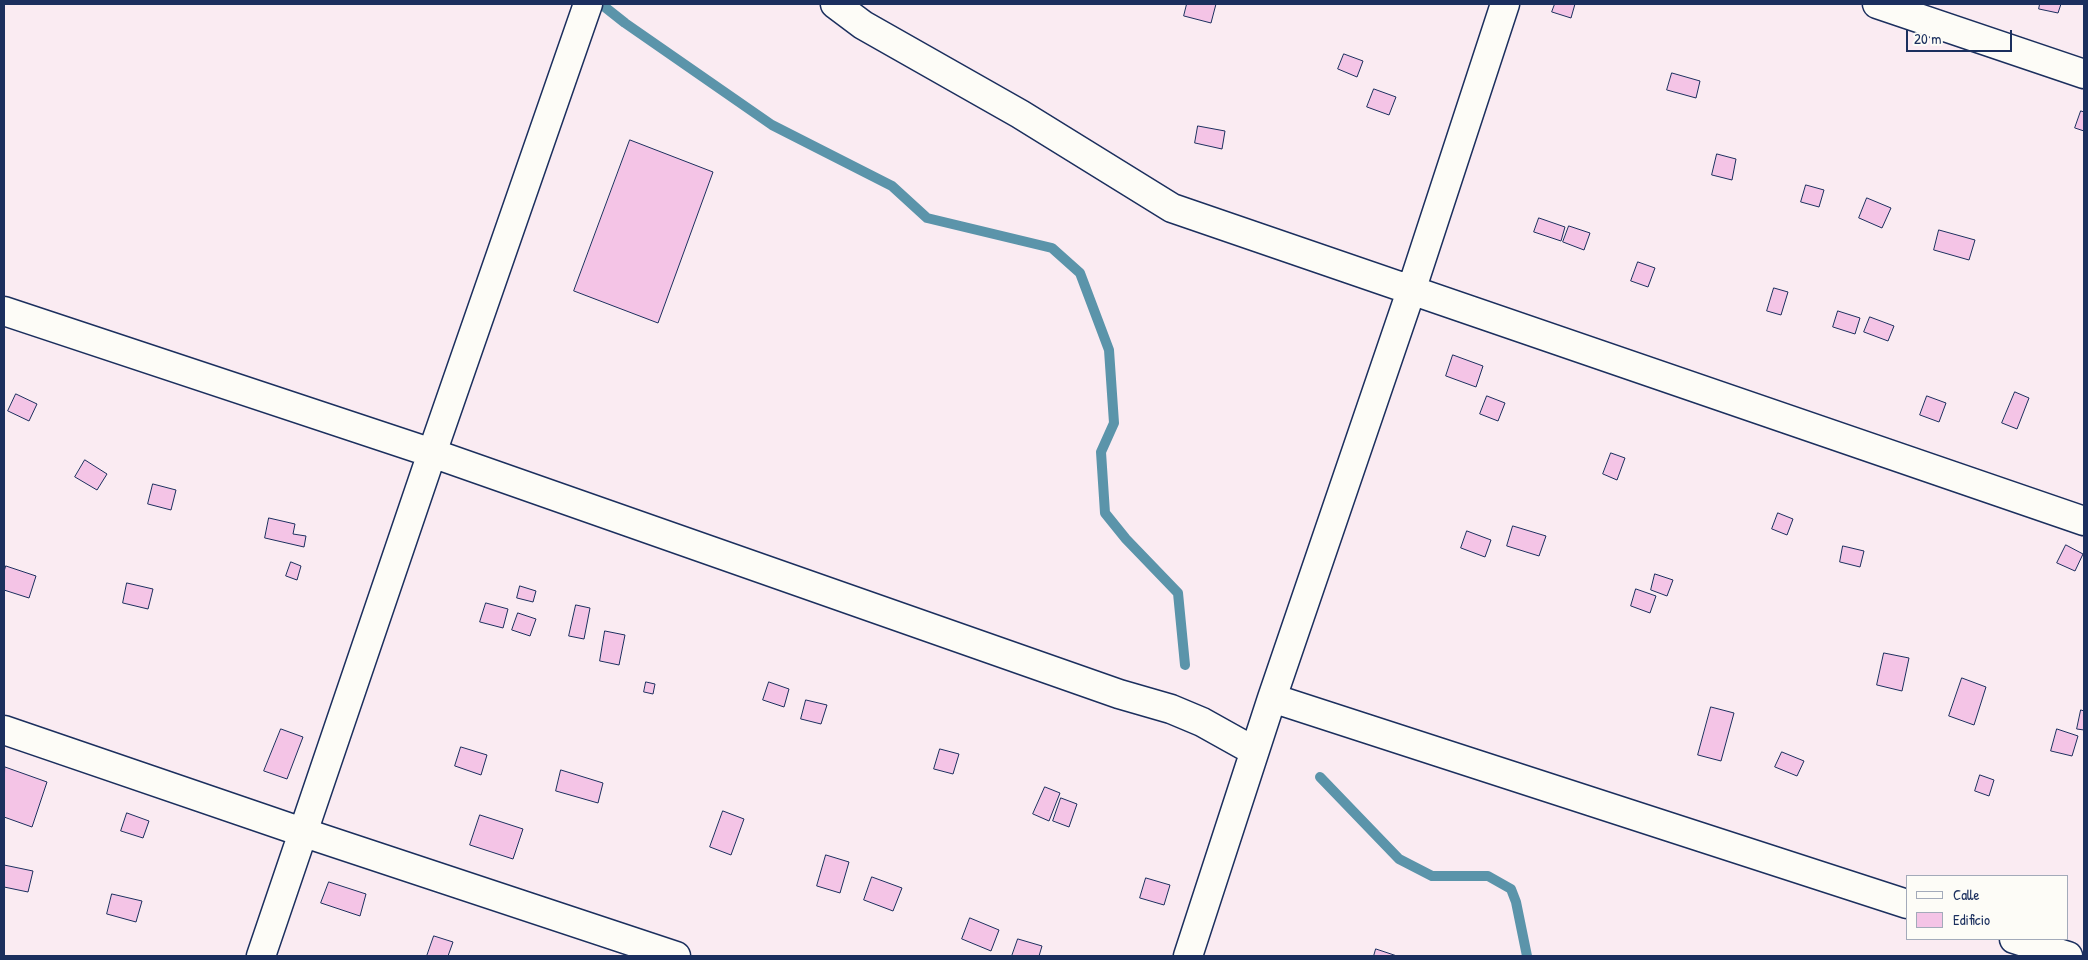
<!DOCTYPE html>
<html>
<head>
<meta charset="utf-8">
<style>
	body { margin:0 }
	#map { position:relative; width:2088px; height:960px; overflow:hidden; background:#faebf2; font-family:"Patrick Hand",sans-serif }
	canvas { display:block }
	.frame { position:absolute; inset:0; border:5px solid #1b2f5e; pointer-events:none }
	.legend { position:absolute; left:1906px; top:875px; width:162px; height:65px; box-sizing:border-box; background:#fdfcf7; border:1px solid #a3aaba; margin:0; padding:6px 9px; list-style:none; font-size:15px; color:#1b2f5e }
	.legend li { display:flex; align-items:center; gap:10px; height:25px }
	.legend b { width:25px; border:1px solid #a3aaba }
	.scale { position:absolute; left:1906px; top:30px; width:106px; height:22px; box-sizing:border-box; border:2px solid #1b2f5e; border-top:0; padding-left:6px; font-size:15px; line-height:18px; white-space:nowrap; color:#1b2f5e; -webkit-text-stroke:4px #fdfcf7; paint-order:stroke }
</style>
</head>
<body>
<div id="map">
<canvas width="2088" height="960"></canvas>
<div class="frame"></div>
<ul class="legend">
<li><b style="height:6px;background:#fdfcf7"></b>Calle</li>
<li><b style="height:14px;background:#f4c4e6"></b>Edificio</li>
</ul>
<div class="scale">20 m</div>
</div>
<script>
const ctx = document.querySelector('canvas').getContext('2d');
ctx.lineJoin = 'round';
function trace(path, color, width, dash) { ctx.strokeStyle = color; ctx.lineWidth = width; ctx.lineCap = dash ? 'butt' : 'round'; ctx.setLineDash(dash || []); ctx.stroke(path); }
function fillPath(path, color) { ctx.fillStyle = color; ctx.fill(path, 'evenodd'); }
const stream = new Path2D(`
	M 601,4 L 625,23 L 772,125 L 892,186 L 927,218 L 1052,248 L 1080,273 L 1109,350 L 1114,423 L 1101,452 L 1105,513 L 1126,539 L 1178,593 L 1185,665
	M 1320,777 L 1399,859 L 1432,876 L 1488,876 L 1511,889 L 1516,902 L 1527,956`);
const building = new Path2D(`
	M 1187,4 L 1216,4 L 1211,23 L 1184,16 Z
	M 1555,4 L 1575,4 L 1571,18 L 1552,12 Z
	M 2040,4 L 2061,4 L 2058,13 L 2039,9 Z
	M 1344,54 L 1363,61 L 1357,77 L 1338,69 Z
	M 1672,73 L 1700,81 L 1696,98 L 1667,90 Z
	M 1374,89 L 1396,97 L 1389,115 L 1367,107 Z
	M 2081,111 L 2084,112 L 2084,131 L 2075,128 Z
	M 1198,126 L 1225,131 L 1222,149 L 1195,143 Z
	M 630,140 L 713,172 L 658,323 L 574,291 Z
	M 1717,154 L 1736,159 L 1732,180 L 1712,175 Z
	M 1806,185 L 1824,190 L 1819,207 L 1801,202 Z
	M 1867,198 L 1891,208 L 1882,228 L 1859,218 Z
	M 1539,218 L 1565,227 L 1561,241 L 1534,232 Z
	M 1569,226 L 1590,233 L 1584,250 L 1563,242 Z
	M 1939,230 L 1975,240 L 1969,260 L 1934,250 Z
	M 1638,262 L 1655,268 L 1648,287 L 1631,281 Z
	M 1774,288 L 1788,292 L 1781,315 L 1767,311 Z
	M 1838,311 L 1860,318 L 1855,334 L 1833,327 Z
	M 1870,317 L 1894,326 L 1888,341 L 1864,332 Z
	M 1453,355 L 1483,366 L 1476,387 L 1446,376 Z
	M 2015,392 L 2029,398 L 2017,429 L 2002,423 Z
	M 16,394 L 37,404 L 29,421 L 8,411 Z
	M 1487,396 L 1505,403 L 1498,421 L 1480,414 Z
	M 1927,396 L 1946,403 L 1939,422 L 1920,415 Z
	M 1611,453 L 1625,458 L 1617,480 L 1603,474 Z
	M 85,460 L 107,474 L 97,490 L 75,477 Z
	M 153,484 L 176,490 L 171,510 L 148,504 Z
	M 1778,513 L 1793,519 L 1787,535 L 1772,529 Z
	M 269,518 L 295,524 L 293,534 L 306,536 L 304,547 L 265,538 Z
	M 1513,526 L 1546,536 L 1539,556 L 1507,546 Z
	M 1467,531 L 1491,540 L 1485,557 L 1461,548 Z
	M 2066,545 L 2083,554 L 2075,571 L 2057,563 Z
	M 1843,546 L 1864,551 L 1860,567 L 1840,562 Z
	M 291,562 L 301,566 L 297,580 L 286,576 Z
	M 6,566 L 36,576 L 29,598 L 4,590 L 4,572 Z
	M 1655,574 L 1673,580 L 1667,596 L 1651,590 Z
	M 127,583 L 153,589 L 148,609 L 123,603 Z
	M 520,586 L 536,591 L 533,602 L 517,598 Z
	M 1636,589 L 1656,596 L 1650,613 L 1631,606 Z
	M 486,603 L 508,609 L 503,628 L 480,622 Z
	M 576,605 L 590,608 L 584,639 L 569,636 Z
	M 518,613 L 536,619 L 530,636 L 512,630 Z
	M 605,631 L 625,635 L 619,665 L 600,661 Z
	M 1884,653 L 1909,658 L 1902,691 L 1877,685 Z
	M 1962,678 L 1986,687 L 1974,725 L 1949,716 Z
	M 646,682 L 655,684 L 653,694 L 644,692 Z
	M 769,682 L 789,689 L 784,707 L 763,700 Z
	M 806,700 L 827,705 L 821,724 L 801,719 Z
	M 1711,707 L 1734,713 L 1721,761 L 1698,755 Z
	M 2081,710 L 2084,711 L 2084,730 L 2077,729 Z
	M 281,729 L 303,737 L 287,779 L 264,771 Z
	M 2057,729 L 2078,736 L 2072,756 L 2051,751 Z
	M 461,747 L 487,755 L 481,775 L 455,766 Z
	M 940,749 L 959,754 L 953,774 L 934,769 Z
	M 1782,752 L 1804,761 L 1797,776 L 1775,767 Z
	M 5,767 L 47,782 L 32,827 L 4,817 Z
	M 561,770 L 603,783 L 598,803 L 556,791 Z
	M 1980,775 L 1994,780 L 1989,796 L 1975,791 Z
	M 1045,787 L 1060,793 L 1049,821 L 1033,814 Z
	M 1061,798 L 1077,804 L 1069,827 L 1053,821 Z
	M 723,811 L 744,819 L 731,855 L 710,847 Z
	M 127,813 L 149,821 L 143,838 L 121,831 Z
	M 480,815 L 523,829 L 513,859 L 470,845 Z
	M 826,855 L 849,862 L 840,893 L 817,886 Z
	M 4,865 L 33,871 L 28,892 L 4,887 Z
	M 872,877 L 902,888 L 893,911 L 864,900 Z
	M 1146,878 L 1170,885 L 1164,905 L 1140,898 Z
	M 329,882 L 366,894 L 360,916 L 321,903 Z
	M 112,894 L 142,901 L 136,922 L 107,914 Z
	M 970,918 L 999,930 L 991,951 L 962,939 Z
	M 434,936 L 453,942 L 448,956 L 427,956 Z
	M 1018,939 L 1042,946 L 1039,956 L 1012,956 Z
	M 1376,949 L 1397,956 L 1374,956 Z`);
const minor = new Path2D(`
	M 835,4 L 863,25 L 1020,114 L 1172,208 L 2084,521
	M 1877,4 L 2084,74
	M 4,311 L 432,453 L 1119,694 L 1171,709 L 1202,722 L 1254,751
	M 1272,698 L 1907,904
	M 4,730 L 305,833 L 676,956
	M 2014,939 L 2068,956
	M 261,956 L 432,453 L 588,4
	M 1188,956 L 1272,698 L 1411,291 L 1505,4`);
trace(stream, '#5b94aa', 10);
fillPath(building, '#f4c4e6');
trace(building, '#1b2f5e', 1);
trace(minor, '#1b2f5e', 31);
trace(minor, '#fdfcf7', 28);
</script>
</body>
</html>
